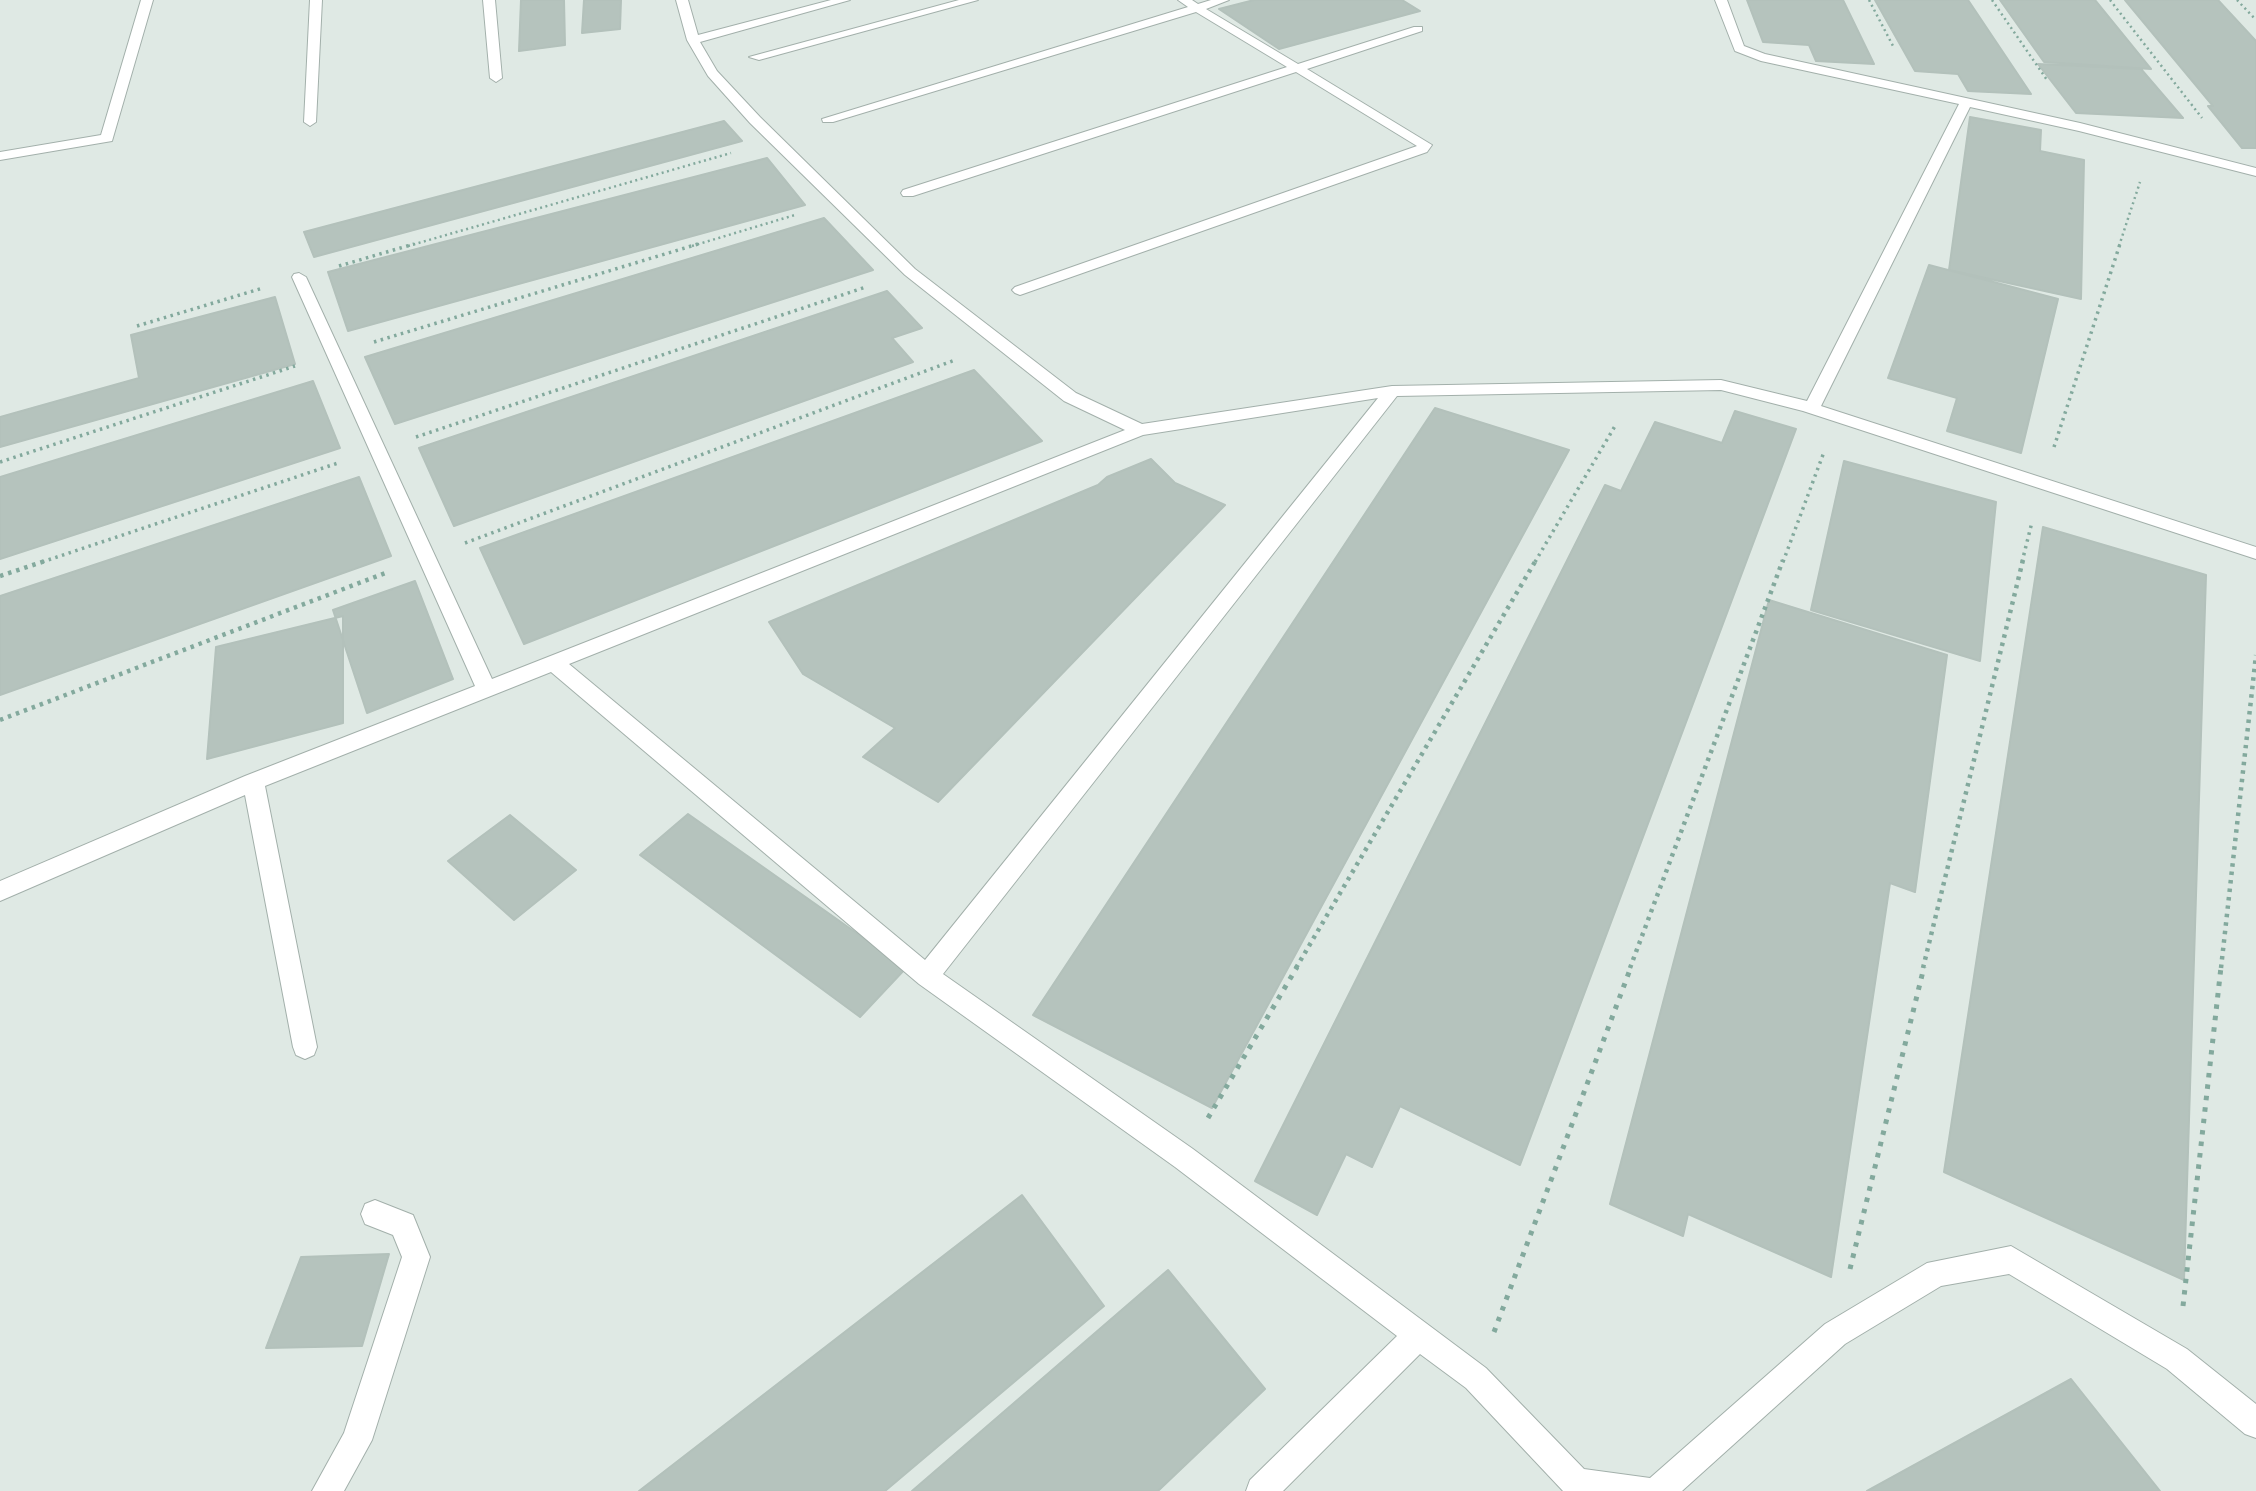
<!DOCTYPE html>
<html>
<head>
<meta charset="utf-8">
<style>
	body { margin:0 }
	canvas { display:block; background:#dfe9e4 }
</style>
</head>
<body>
<canvas width="2256" height="1491"></canvas>
<script>
const ctx = document.querySelector('canvas').getContext('2d');
ctx.lineJoin = 'round';
function fillPath(path, color) { ctx.fillStyle = color; ctx.fill(path, 'evenodd'); }
function trace(path, color, width, dash) { ctx.strokeStyle = color; ctx.lineWidth = width; ctx.lineCap = dash ? 'butt' : 'round'; ctx.setLineDash(dash || []); ctx.stroke(path); }
const building = new Path2D(`
	M 521,0 L 564,0 L 565,45 L 519,51 Z
	M 584,0 L 621,0 L 620,29 L 582,33 Z
	M 1254,0 L 1402,0 L 1420,11 L 1279,49 L 1219,9 Z
	M 1747,0 L 1843,0 L 1874,64 L 1816,61 L 1809,45 L 1763,42 Z
	M 1875,0 L 1968,0 L 2031,94 L 1968,91 L 1958,74 L 1915,71 Z
	M 2000,0 L 2095,0 L 2151,69 L 2044,62 Z
	M 2125,0 L 2218,0 L 2256,41 L 2256,148 L 2242,148 L 2208,106 L 2213,106 Z
	M 2038,64 L 2141,69 L 2183,118 L 2076,113 Z
	M 1970,117 L 2041,130 L 2040,151 L 2084,160 L 2081,299 L 1949,270 Z
	M 724,121 L 742,141 L 314,257 L 304,232 Z
	M 767,158 L 805,205 L 348,331 L 328,272 Z
	M 824,218 L 873,270 L 395,424 L 365,357 Z
	M 1929,265 L 2058,299 L 2021,453 L 1947,431 L 1957,398 L 1888,378 Z
	M 887,291 L 922,328 L 892,338 L 913,362 L 454,526 L 419,448 Z
	M 275,297 L 295,364 L 0,447 L 0,417 L 139,378 L 131,335 Z
	M 974,370 L 1042,441 L 524,644 L 480,548 Z
	M 313,381 L 340,448 L 0,559 L 0,477 Z
	M 1435,408 L 1569,450 L 1212,1108 L 1033,1015 Z
	M 1735,411 L 1796,429 L 1520,1165 L 1400,1106 L 1372,1167 L 1346,1154 L 1317,1215 L 1255,1181 L 1605,485 L 1621,491 L 1655,422 L 1722,443 Z
	M 1151,459 L 1175,483 L 1225,505 L 938,802 L 863,757 L 895,728 L 803,674 L 769,622 L 1098,485 L 1107,477 Z
	M 1844,461 L 1996,502 L 1980,661 L 1811,610 Z
	M 359,477 L 391,556 L 0,695 L 0,596 Z
	M 2043,527 L 2206,575 L 2184,1280 L 1944,1172 Z
	M 415,581 L 453,679 L 367,713 L 333,610 Z
	M 1769,600 L 1947,655 L 1915,892 L 1890,883 L 1831,1277 L 1688,1214 L 1683,1236 L 1610,1204 Z
	M 343,616 L 343,723 L 207,759 L 216,647 Z
	M 688,814 L 906,968 L 860,1017 L 640,855 Z
	M 510,815 L 576,870 L 514,920 L 448,861 Z
	M 1022,1195 L 1104,1306 L 885,1491 L 639,1491 Z
	M 389,1254 L 362,1346 L 266,1348 L 301,1257 Z
	M 1168,1270 L 1265,1389 L 1158,1491 L 912,1491 Z
	M 2071,1379 L 2160,1491 L 1867,1491 Z`);
const pathFar3 = new Path2D(`
	M 1869,0 L 1893,46
	M 1992,0 L 2047,80
	M 2110,0 L 2202,118
	M 2237,0 L 2256,20
	M 408,246 L 731,153
	M 692,246 L 795,215
	M 2119,246 L 2140,182`);
const pathFar2 = new Path2D(`
	M 339,266 L 414,244
	M 137,326 L 263,288
	M 374,342 L 698,244
	M 416,437 L 866,287
	M 2054,447 L 2120,244
	M 0,462 L 295,366
	M 465,543 L 955,360
	M 42,562 L 338,463
	M 1535,562 L 1615,426
	M 1783,562 L 1824,452
	M 2022,562 L 2032,522`);
const pathFar1 = new Path2D(`
	M 0,576 L 48,560
	M 0,720 L 388,572
	M 1296,968 L 1536,560
	M 1630,968 L 1783,560
	M 1923,968 L 2023,560
	M 2221,968 L 2256,655`);
const path = new Path2D(`
	M 1208,1118 L 1297,967
	M 1850,1269 L 1924,967
	M 2183,1306 L 2221,967
	M 1494,1332 L 1631,967`);
const minor = new Path2D(`
	M 141,0 L 153,0 L 112,141 L 0,160 L 0,152 L 101,135 Z
	M 310,0 L 322,0 L 316,122 L 310,126 L 304,122 Z
	M 483,0 L 495,0 L 502,78 L 496,82 L 490,78 Z
	M 676,0 L 688,0 L 698,35 L 831,0 L 850,0 L 700,42 L 717,71 L 760,117 L 915,269 L 1076,393 L 1142,424 L 1392,386 L 1721,380 L 1807,401 L 1959,104 L 1761,61 L 1735,51 L 1715,0 L 1727,0 L 1744,46 L 1765,54 L 2080,123 L 2256,168 L 2256,176 L 2079,131 L 1970,107 L 1821,406 L 2256,547 L 2256,559 L 1803,411 L 1721,390 L 1397,396 L 943,974 L 1193,1149 L 1486,1368 L 1584,1469 L 1650,1478 L 1825,1324 L 1927,1263 L 2011,1246 L 2187,1349 L 2256,1404 L 2256,1438 L 2245,1434 L 2167,1369 L 2009,1274 L 1941,1286 L 1845,1344 L 1682,1491 L 1563,1491 L 1466,1388 L 1420,1354 L 1283,1491 L 1246,1491 L 1250,1480 L 1397,1336 L 1175,1167 L 919,984 L 551,672 L 265,786 L 317,1047 L 314,1055 L 305,1059 L 296,1055 L 293,1047 L 245,795 L 0,901 L 0,881 L 245,776 L 475,686 L 292,277 L 294,274 L 299,273 L 306,277 L 492,679 L 1125,430 L 1064,401 L 905,275 L 750,123 L 708,76 L 687,40 ZM 1378,398 L 925,960 L 569,664 L 1143,435 Z
	M 959,0 L 978,0 L 759,60 L 749,57 Z
	M 1178,0 L 1192,0 L 1198,4 L 1211,0 L 1229,0 L 1206,9 L 1298,64 L 1414,27 L 1422,27 L 1422,31 L 1307,69 L 1432,145 L 1427,152 L 1020,295 L 1015,293 L 1012,290 L 1015,287 L 1417,146 L 1296,72 L 913,196 L 903,196 L 901,193 L 903,190 L 1287,67 L 1196,12 L 833,122 L 823,122 L 822,119 L 1188,7 Z
	M 375,1200 L 413,1215 L 430,1257 L 372,1440 L 344,1491 L 312,1491 L 344,1433 L 402,1257 L 393,1235 L 365,1224 L 361,1214 L 365,1204 Z`);
fillPath(building, '#b5c3bd');
trace(building, '#b3c1bb', 2);
trace(minor, '#a3b0ab', 2);
trace(pathFar3, '#83a99d', 2.5, [2, 3.5]);
trace(pathFar2, '#83a99d', 3.5, [2.5, 4.5]);
trace(pathFar1, '#83a99d', 4.5, [3.5, 5]);
trace(path, '#83a99d', 5, [4.5, 7]);
fillPath(minor, '#fff');
</script>
</body>
</html>
